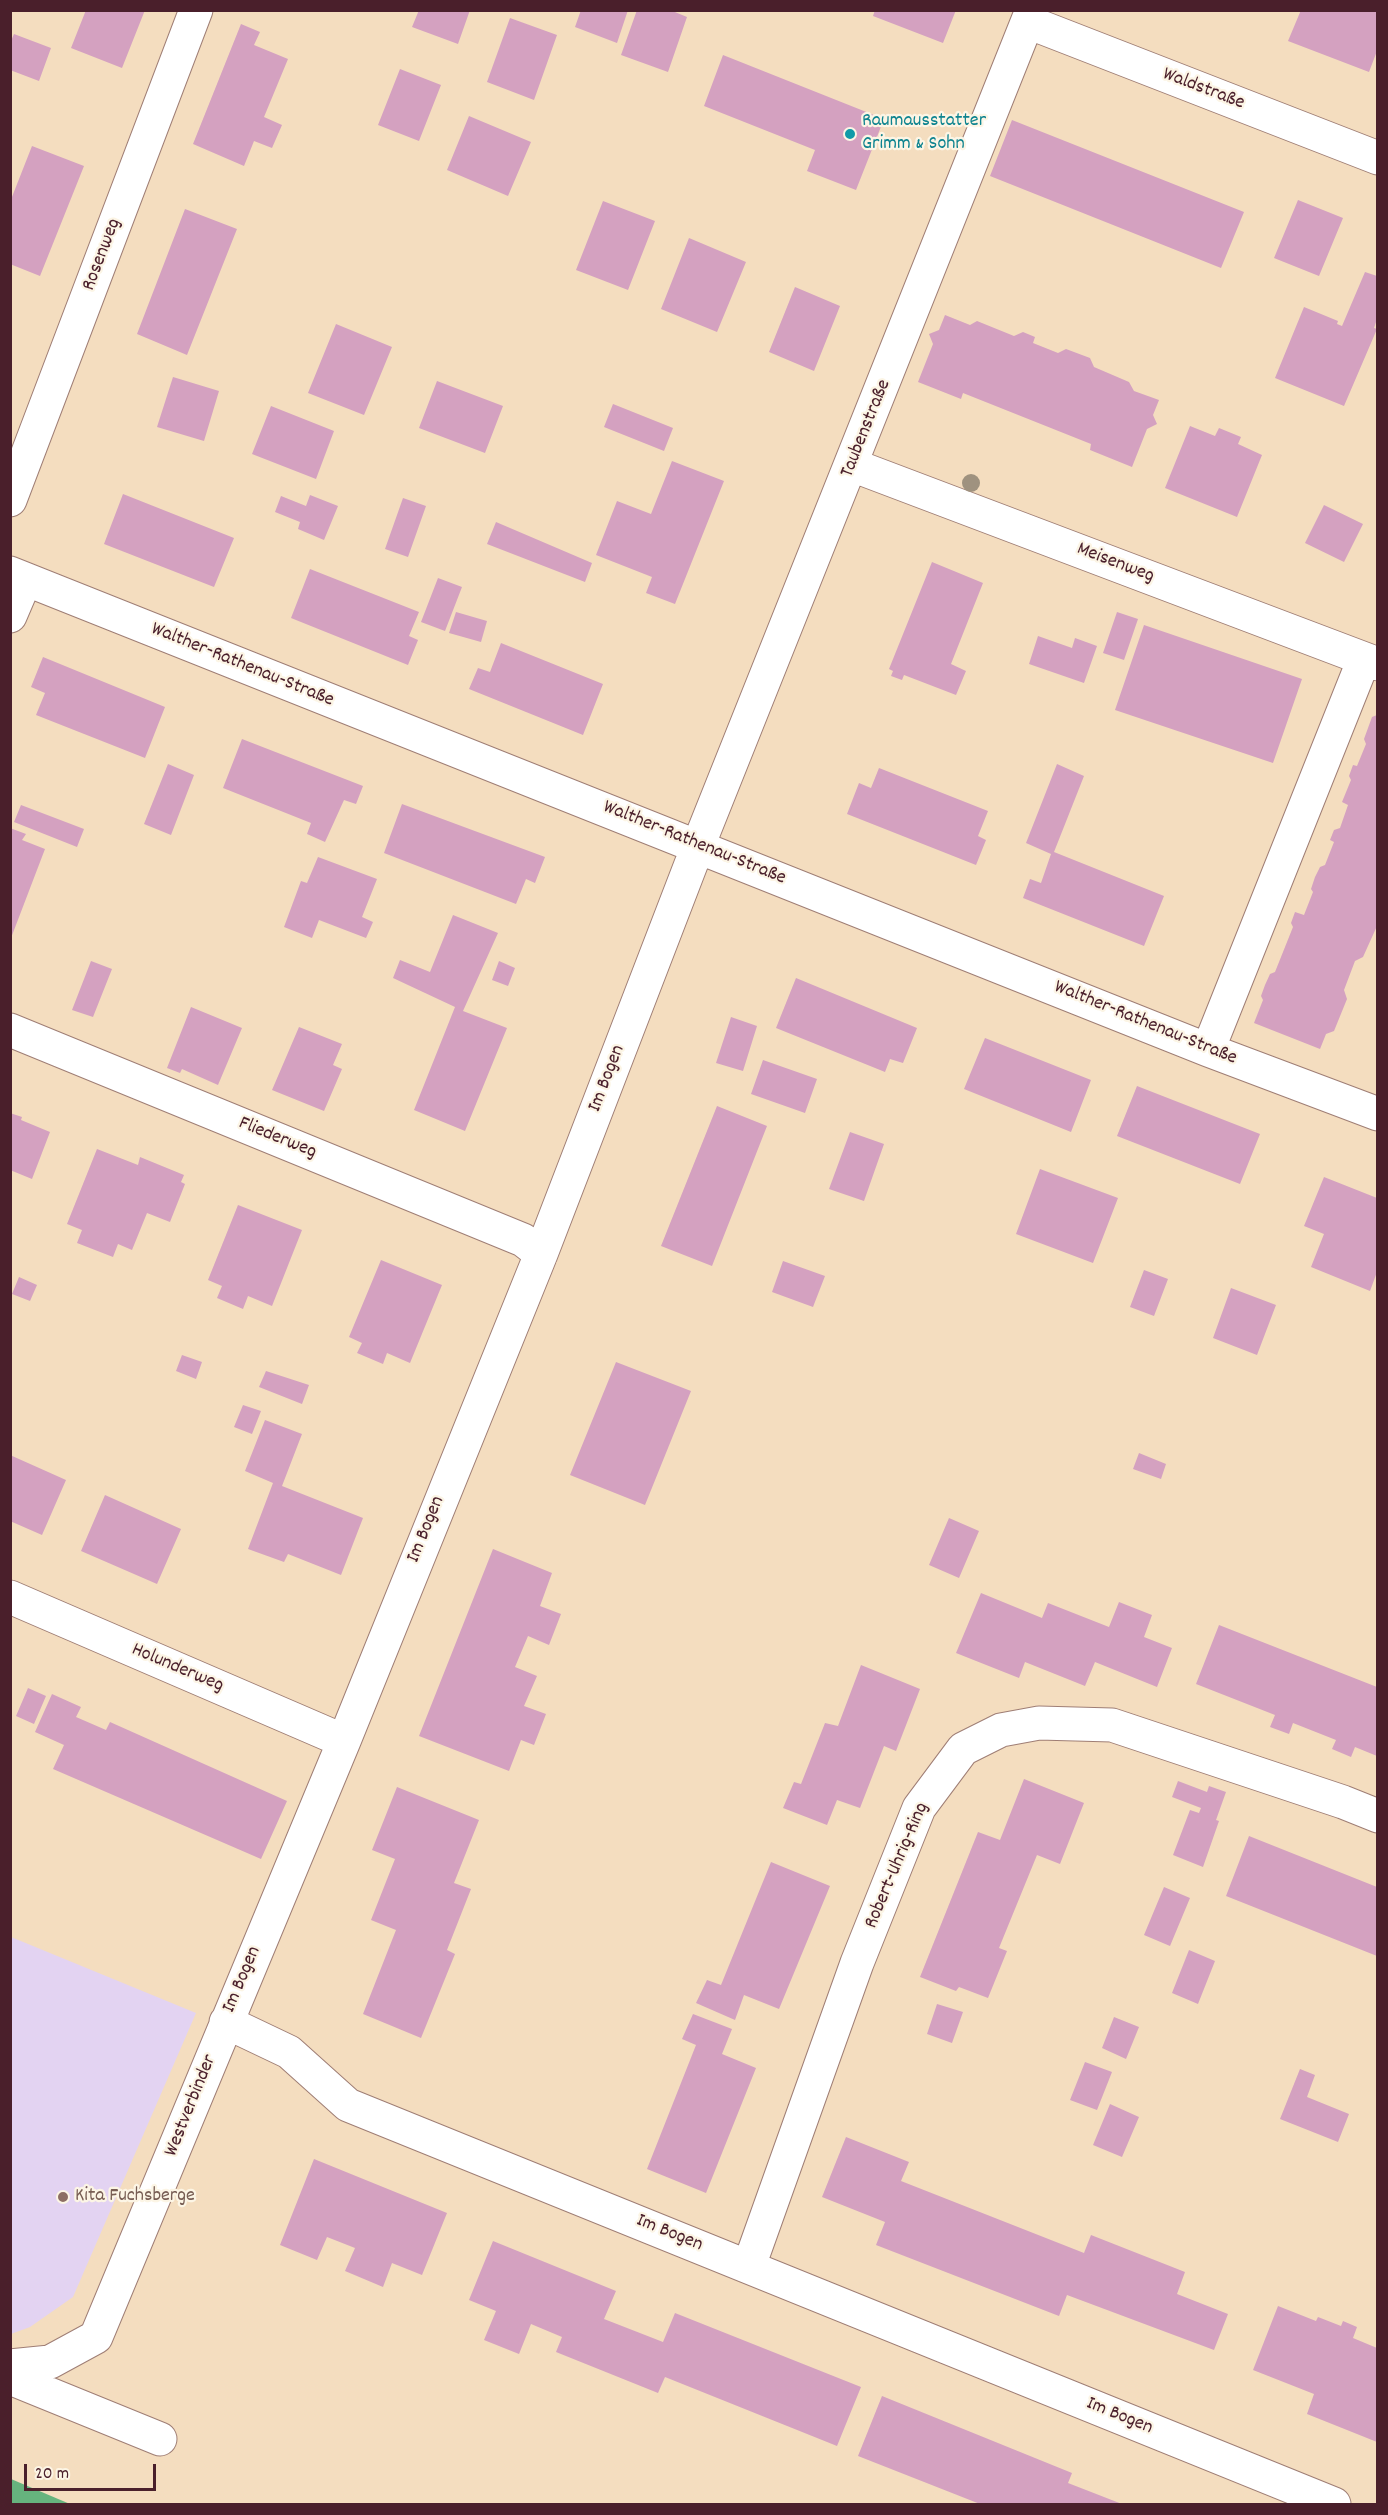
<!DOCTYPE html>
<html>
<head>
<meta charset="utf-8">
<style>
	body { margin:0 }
	#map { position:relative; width:1388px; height:2515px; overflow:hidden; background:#f4ddbf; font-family:Dekko,sans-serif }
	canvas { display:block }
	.frame { position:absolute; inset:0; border:12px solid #4a1f2b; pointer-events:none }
	.scale { position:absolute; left:24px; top:2464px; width:132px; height:27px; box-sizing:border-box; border:3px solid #4a1f2b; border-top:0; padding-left:8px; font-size:18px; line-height:21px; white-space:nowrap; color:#4a1f2b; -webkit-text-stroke:4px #fcf5e5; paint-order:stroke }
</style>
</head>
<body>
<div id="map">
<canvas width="1388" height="2515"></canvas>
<div class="frame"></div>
<div class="scale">20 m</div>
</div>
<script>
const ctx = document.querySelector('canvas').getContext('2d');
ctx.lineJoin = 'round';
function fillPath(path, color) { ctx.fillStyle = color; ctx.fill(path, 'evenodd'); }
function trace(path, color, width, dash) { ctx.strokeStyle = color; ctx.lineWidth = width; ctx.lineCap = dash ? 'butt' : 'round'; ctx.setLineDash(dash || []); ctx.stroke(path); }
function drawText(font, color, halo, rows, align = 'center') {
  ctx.font = font + ' Dekko,sans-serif'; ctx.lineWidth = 4.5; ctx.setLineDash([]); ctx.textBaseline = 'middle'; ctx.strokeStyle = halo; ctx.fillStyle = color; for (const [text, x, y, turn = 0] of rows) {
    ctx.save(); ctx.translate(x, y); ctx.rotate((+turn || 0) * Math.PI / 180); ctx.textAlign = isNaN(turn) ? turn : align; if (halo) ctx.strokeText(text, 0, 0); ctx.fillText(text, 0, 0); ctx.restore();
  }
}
const built = new Path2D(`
	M 11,1937 L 196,2013 L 73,2297 L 30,2327 L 11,2334 Z`);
const forest = new Path2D(`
	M 10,2479 L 11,2479 L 70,2504 L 11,2504 Z`);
const building = new Path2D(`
	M 86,10 L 145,10 L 122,68 L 71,48 Z
	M 419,10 L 470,10 L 458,44 L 412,27 Z
	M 581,10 L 628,10 L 617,43 L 575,27 Z
	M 637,10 L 670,10 L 687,17 L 668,72 L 621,55 Z
	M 875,10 L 956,10 L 943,43 L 873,16 Z
	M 1301,10 L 1377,10 L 1377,51 L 1369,72 L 1288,41 Z
	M 510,18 L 557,35 L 534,100 L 487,82 Z
	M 241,24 L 260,32 L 254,45 L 288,59 L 264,117 L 282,125 L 272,148 L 254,141 L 244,166 L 193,144 Z
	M 14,34 L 51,48 L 39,81 L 10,70 L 10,43 Z
	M 723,55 L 884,119 L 856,190 L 807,171 L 815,150 L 704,106 Z
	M 400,69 L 441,85 L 419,141 L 378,125 Z
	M 469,116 L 531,142 L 508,196 L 447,170 Z
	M 1012,120 L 1244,212 L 1221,268 L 990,176 Z
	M 32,146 L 84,166 L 40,276 L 10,264 L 10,202 Z
	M 1298,200 L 1343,218 L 1319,276 L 1274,258 Z
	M 603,201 L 655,221 L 628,290 L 576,270 Z
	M 185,209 L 237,229 L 187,355 L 137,334 Z
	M 689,238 L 746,262 L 717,332 L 661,309 Z
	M 1365,272 L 1377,276 L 1377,319 L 1374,328 L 1377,329 L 1344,406 L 1275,378 L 1304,307 L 1338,321 L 1337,324 L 1342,326 Z
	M 795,287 L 840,306 L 814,371 L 769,352 Z
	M 945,315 L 970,325 L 977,321 L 1014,336 L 1023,332 L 1035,337 L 1033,343 L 1058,353 L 1066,349 L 1090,358 L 1094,367 L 1129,382 L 1134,391 L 1159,400 L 1153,415 L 1157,424 L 1147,429 L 1132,467 L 1090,450 L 1091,444 L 963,393 L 961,399 L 918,382 L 933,344 L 929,334 L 939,330 Z
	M 336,324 L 392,347 L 364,415 L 308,393 Z
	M 173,377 L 219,391 L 204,441 L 157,427 Z
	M 437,381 L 503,406 L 485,453 L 419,428 Z
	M 613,404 L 673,428 L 664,451 L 604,427 Z
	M 271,406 L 334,431 L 316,479 L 252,454 Z
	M 1190,426 L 1215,436 L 1219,428 L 1241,437 L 1238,444 L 1262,455 L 1237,517 L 1165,488 Z
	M 672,461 L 724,481 L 675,604 L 646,593 L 652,577 L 596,555 L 617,501 L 651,514 Z
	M 123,494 L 234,538 L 214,587 L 104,544 Z
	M 310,495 L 338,506 L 324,540 L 298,529 L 300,522 L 275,512 L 281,496 L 306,506 Z
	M 403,498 L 426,506 L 408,557 L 385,549 Z
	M 1324,505 L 1363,524 L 1344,562 L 1305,543 Z
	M 496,522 L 592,563 L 585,582 L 487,544 Z
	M 932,562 L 983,583 L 951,664 L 966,671 L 956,695 L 904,675 L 902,680 L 891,676 L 893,671 L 889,669 Z
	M 310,569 L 419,612 L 409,636 L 418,640 L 408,665 L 291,618 Z
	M 438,578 L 462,587 L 445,631 L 421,622 Z
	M 456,612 L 487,621 L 481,642 L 449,633 Z
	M 1117,612 L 1138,619 L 1124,660 L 1103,653 Z
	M 1144,625 L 1302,679 L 1273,763 L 1115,710 Z
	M 1038,636 L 1072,648 L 1075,638 L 1097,646 L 1084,683 L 1029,664 Z
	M 501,643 L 603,684 L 583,735 L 469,689 L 478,668 L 490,672 Z
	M 43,657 L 165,707 L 145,758 L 36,715 L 45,693 L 31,687 Z
	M 1377,715 L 1377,926 L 1363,957 L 1355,961 L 1344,990 L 1347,999 L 1334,1031 L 1326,1034 L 1320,1049 L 1254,1023 L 1263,1000 L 1261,996 L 1265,985 L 1270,974 L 1275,972 L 1293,927 L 1291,923 L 1295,912 L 1304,915 L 1313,892 L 1311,889 L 1315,877 L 1320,867 L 1325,865 L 1334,842 L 1330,840 L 1334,830 L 1340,828 L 1348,805 L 1342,802 L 1351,780 L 1349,776 L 1353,765 L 1357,766 L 1366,744 L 1364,739 L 1372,717 Z
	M 242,739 L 363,786 L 356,804 L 344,800 L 325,842 L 307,834 L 311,823 L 223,788 Z
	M 168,764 L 194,775 L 171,835 L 144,824 Z
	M 1057,764 L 1084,776 L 1054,852 L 1164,896 L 1144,946 L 1023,898 L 1030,879 L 1041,883 L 1051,854 L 1026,843 Z
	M 879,768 L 988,811 L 978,836 L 986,840 L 976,865 L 847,814 L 859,783 L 871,788 Z
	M 402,804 L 545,857 L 535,883 L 526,879 L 516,904 L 384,853 Z
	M 21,805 L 84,829 L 77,847 L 14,822 Z
	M 10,828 L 26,834 L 22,840 L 45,849 L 11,938 Z
	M 318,857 L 377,879 L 362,917 L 373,922 L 366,938 L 319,920 L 312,938 L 284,927 L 301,881 L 307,883 Z
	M 453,915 L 498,933 L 463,1011 L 507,1028 L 465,1131 L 414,1110 L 455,1007 L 393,978 L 400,960 L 430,972 Z
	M 91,961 L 112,969 L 93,1017 L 72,1010 Z
	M 499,961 L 515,968 L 508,986 L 492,980 Z
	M 796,978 L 917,1028 L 903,1063 L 890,1059 L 885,1072 L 776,1028 Z
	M 191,1007 L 242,1028 L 218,1085 L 182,1069 L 180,1073 L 167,1068 Z
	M 731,1017 L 757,1026 L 743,1071 L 716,1063 Z
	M 299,1027 L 342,1044 L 333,1065 L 342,1069 L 324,1111 L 272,1090 Z
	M 985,1038 L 1091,1080 L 1071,1132 L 964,1089 Z
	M 763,1060 L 817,1079 L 805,1113 L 751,1094 Z
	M 1137,1086 L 1260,1134 L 1240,1184 L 1117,1136 Z
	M 717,1106 L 767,1126 L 712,1266 L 661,1246 Z
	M 10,1113 L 22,1117 L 21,1120 L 50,1132 L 32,1179 L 10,1170 Z
	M 850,1132 L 884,1144 L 864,1201 L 829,1189 Z
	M 97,1149 L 138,1165 L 140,1157 L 184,1175 L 181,1182 L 185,1184 L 170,1222 L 147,1213 L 132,1250 L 118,1244 L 113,1257 L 77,1243 L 82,1230 L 67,1224 Z
	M 1040,1169 L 1118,1198 L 1093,1263 L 1016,1234 Z
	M 1324,1177 L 1377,1198 L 1377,1272 L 1370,1291 L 1311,1267 L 1324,1234 L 1304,1226 Z
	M 238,1205 L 302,1230 L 272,1306 L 248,1296 L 243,1309 L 217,1298 L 222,1286 L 208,1280 Z
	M 381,1260 L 442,1285 L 410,1363 L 387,1353 L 383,1364 L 357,1353 L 362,1343 L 349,1337 Z
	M 783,1261 L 825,1276 L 813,1307 L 772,1292 Z
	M 1144,1270 L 1168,1279 L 1154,1316 L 1130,1307 Z
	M 19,1277 L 37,1285 L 30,1301 L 12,1294 Z
	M 1231,1288 L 1276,1305 L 1257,1355 L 1213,1338 Z
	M 182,1355 L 202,1362 L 196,1379 L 176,1371 Z
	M 616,1362 L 691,1391 L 645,1505 L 570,1475 Z
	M 266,1371 L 309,1385 L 302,1404 L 259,1387 Z
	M 243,1405 L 261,1411 L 252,1434 L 234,1427 Z
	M 265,1420 L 302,1434 L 282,1486 L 363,1518 L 341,1575 L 288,1554 L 284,1562 L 248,1549 L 273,1483 L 245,1471 Z
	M 1139,1453 L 1166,1464 L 1161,1479 L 1133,1469 Z
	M 10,1455 L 66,1480 L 42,1535 L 10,1521 Z
	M 105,1495 L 181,1529 L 157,1584 L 81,1551 Z
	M 949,1518 L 979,1531 L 959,1578 L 929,1565 Z
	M 493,1549 L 552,1573 L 540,1606 L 561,1614 L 549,1645 L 528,1636 L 515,1667 L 537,1676 L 524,1706 L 546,1714 L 534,1745 L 521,1740 L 509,1771 L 419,1736 Z
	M 981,1593 L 1042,1618 L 1048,1603 L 1109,1627 L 1119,1602 L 1152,1615 L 1144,1637 L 1172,1648 L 1157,1687 L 1095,1662 L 1085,1686 L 1025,1662 L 1019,1678 L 956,1653 Z
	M 1219,1625 L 1377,1687 L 1377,1756 L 1355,1747 L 1351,1757 L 1332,1749 L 1336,1740 L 1293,1723 L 1289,1734 L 1270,1727 L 1275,1715 L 1196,1684 Z
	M 861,1665 L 920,1689 L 896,1751 L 884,1746 L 860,1808 L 837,1800 L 827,1825 L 783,1808 L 794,1782 L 801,1784 L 825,1723 L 838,1726 Z
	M 28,1688 L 46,1696 L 34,1724 L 16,1716 Z
	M 52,1694 L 81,1707 L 76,1717 L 106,1730 L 110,1722 L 287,1801 L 261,1859 L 53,1769 L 64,1745 L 35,1732 Z
	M 1024,1779 L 1084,1803 L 1060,1864 L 1037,1855 L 999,1948 L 1007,1951 L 988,1998 L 959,1987 L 956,1991 L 920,1977 L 978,1832 L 1000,1840 Z
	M 1178,1781 L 1207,1792 L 1209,1786 L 1226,1792 L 1216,1820 L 1219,1821 L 1203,1867 L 1173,1855 L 1190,1810 L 1199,1813 L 1201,1808 L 1172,1797 Z
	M 397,1787 L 479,1820 L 454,1883 L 471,1889 L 447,1950 L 455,1954 L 421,2038 L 363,2014 L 396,1930 L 371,1920 L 395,1859 L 372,1850 Z
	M 1249,1836 L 1377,1887 L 1377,1956 L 1226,1896 Z
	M 771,1862 L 830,1886 L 779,2009 L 744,1995 L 735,2020 L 696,2003 L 707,1980 L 721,1985 Z
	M 1164,1887 L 1190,1898 L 1170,1946 L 1144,1935 Z
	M 1189,1950 L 1215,1961 L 1198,2004 L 1172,1993 Z
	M 937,2004 L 963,2012 L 952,2043 L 927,2034 Z
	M 693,2014 L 732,2029 L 722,2054 L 756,2068 L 706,2193 L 647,2169 L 696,2045 L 682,2039 Z
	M 1114,2017 L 1139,2027 L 1126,2059 L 1102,2048 Z
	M 1085,2062 L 1112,2072 L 1097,2110 L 1070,2100 Z
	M 1300,2069 L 1315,2075 L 1307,2097 L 1349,2114 L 1338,2142 L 1280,2119 Z
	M 1110,2104 L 1139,2117 L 1122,2157 L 1093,2145 Z
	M 846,2137 L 909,2162 L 901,2181 L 1084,2253 L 1091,2235 L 1185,2272 L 1177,2294 L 1228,2314 L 1214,2350 L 1067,2295 L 1059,2316 L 876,2245 L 885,2222 L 822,2197 Z
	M 314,2159 L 447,2213 L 422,2275 L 392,2263 L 383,2287 L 345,2271 L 355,2248 L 327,2237 L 317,2260 L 280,2245 Z
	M 493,2241 L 616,2291 L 604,2319 L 663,2342 L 675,2313 L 861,2387 L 837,2446 L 665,2377 L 658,2393 L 556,2352 L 562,2337 L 531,2324 L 519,2354 L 484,2340 L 496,2311 L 469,2300 Z
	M 1278,2306 L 1316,2321 L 1318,2317 L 1341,2326 L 1343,2321 L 1357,2327 L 1353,2338 L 1377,2348 L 1377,2442 L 1307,2414 L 1314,2394 L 1253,2370 Z
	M 882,2396 L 1072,2473 L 1068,2483 L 1122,2504 L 980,2504 L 858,2456 Z`);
const minor = new Path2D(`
	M 1028,22 L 1378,158
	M 852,465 L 1378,664
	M 10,500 L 196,10
	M 10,573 L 1208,1050 L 1378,1114
	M 10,616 L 25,581
	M 10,1030 L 523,1240 L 541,1254
	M 1208,1050 L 1364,659
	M 10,1597 L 344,1741
	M 226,2022 L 289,2052 L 348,2105 L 1334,2504
	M 749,2266 L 857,1963 L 919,1808 L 963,1749 L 1001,1730 L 1039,1723 L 1112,1725 L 1343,1802 L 1378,1816
	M 10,2366 L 50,2362 L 96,2337 L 344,1741 L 541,1254 L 698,846 L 1032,10
	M 10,2378 L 160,2439`);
const trees = [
	[971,483]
];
const markers = [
	[850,134,6,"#0f9aa8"],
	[63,2197,6,"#8d6e63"]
];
const streetNames = [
	["Waldstraße",1203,90,21],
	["Rosenweg",103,255,-69],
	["Taubenstraße",867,429,-68],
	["Meisenweg",1115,564,21],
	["Walther-Rathenau-Straße",242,666,22],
	["Walther-Rathenau-Straße",694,844,22],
	["Walther-Rathenau-Straße",1145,1024,22],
	["Im Bogen",608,1079,-69],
	["Fliederweg",277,1139,22],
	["Im Bogen",427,1530,-68],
	["Holunderweg",177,1669,23],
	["Robert-Uhrig-Ring",898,1866,-67],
	["Im Bogen",243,1980,-67],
	["Westverbinder",192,2106,-68],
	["Im Bogen",669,2234,22],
	["Im Bogen",1119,2417,22]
];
const cultureNames = [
	["Raumausstatter",862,122],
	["Grimm & Sohn",862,145]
];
const educationNames = [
	["Kita Fuchsberge",75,2197]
];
fillPath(built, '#e3d3f2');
fillPath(forest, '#66b37e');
fillPath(building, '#d4a1c0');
trace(minor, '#9f7e75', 35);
trace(minor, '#fff', 33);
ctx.fillStyle = '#9f927f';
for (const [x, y] of trees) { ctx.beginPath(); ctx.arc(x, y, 9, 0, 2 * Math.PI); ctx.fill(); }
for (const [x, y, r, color] of markers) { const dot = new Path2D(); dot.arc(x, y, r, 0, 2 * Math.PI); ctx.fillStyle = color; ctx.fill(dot); trace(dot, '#fcf5e5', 2); }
drawText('20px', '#4a1f2b', '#fcf5e5', streetNames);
drawText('20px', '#0d838f', '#fcf5e5', cultureNames, 'left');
drawText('20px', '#785e54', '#fcf5e5', educationNames, 'left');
</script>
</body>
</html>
